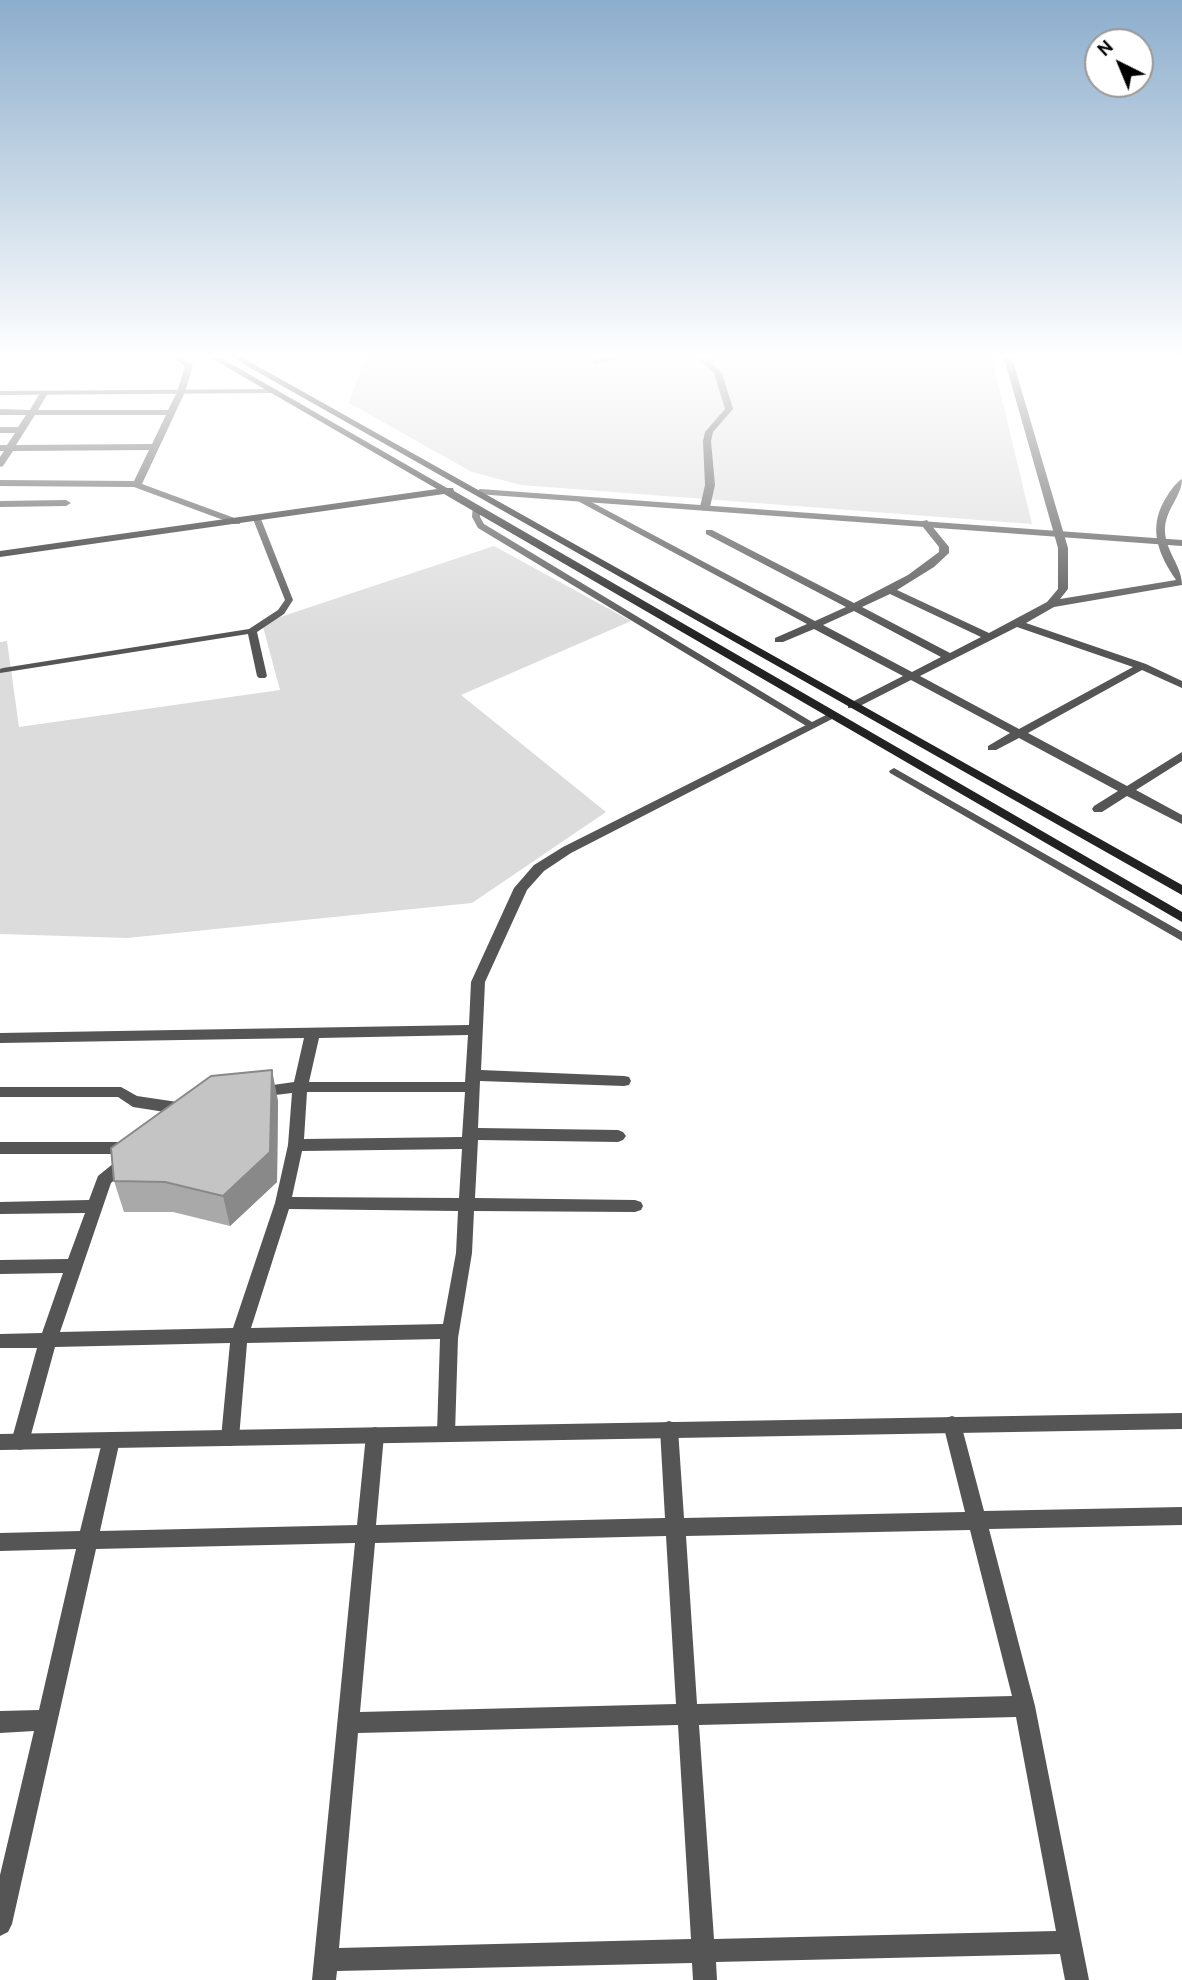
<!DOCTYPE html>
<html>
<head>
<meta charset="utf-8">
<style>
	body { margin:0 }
	#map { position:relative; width:1182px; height:1980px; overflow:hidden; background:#fff; font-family:Overpass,sans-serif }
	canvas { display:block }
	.north { position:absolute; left:1084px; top:28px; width:70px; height:70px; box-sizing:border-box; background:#fff; border:2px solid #999; border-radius:50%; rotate:317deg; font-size:19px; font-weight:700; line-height:28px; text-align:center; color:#000 }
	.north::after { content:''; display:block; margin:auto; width:24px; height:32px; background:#000; clip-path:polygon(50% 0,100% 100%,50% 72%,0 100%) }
</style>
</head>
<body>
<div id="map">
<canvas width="1182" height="1980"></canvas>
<div class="north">N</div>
</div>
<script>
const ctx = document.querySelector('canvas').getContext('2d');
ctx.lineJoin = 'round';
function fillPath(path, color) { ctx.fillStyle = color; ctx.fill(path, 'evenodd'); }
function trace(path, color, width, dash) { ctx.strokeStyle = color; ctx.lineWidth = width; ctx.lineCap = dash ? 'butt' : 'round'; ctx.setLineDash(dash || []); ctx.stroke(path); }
const green = new Path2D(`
	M 365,358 L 992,358 L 1032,524 L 521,485 L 472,472 L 349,403 Z
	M 494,546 L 631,621 L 461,695 L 606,812 L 472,903 L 127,938 L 0,934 L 0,642 L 7,641 L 19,727 L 280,690 L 262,623 Z`);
const service = new Path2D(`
	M 473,504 L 480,506 L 480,517 L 484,524 L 817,725 L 816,727 L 808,727 L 478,528 L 472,517 Z
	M 254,517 L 261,519 L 293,600 L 284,614 L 257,632 L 267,676 L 265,678 L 259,678 L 257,676 L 248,634 L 0,673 L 0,669 L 3,668 L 249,629 L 278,610 L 285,600 L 253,519 Z
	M 894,768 L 1182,932 L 1182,941 L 890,773 L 889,771 Z`);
const minor = new Path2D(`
	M 174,358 L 184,358 L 193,365 L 185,392 L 142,484 L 240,520 L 240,524 L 234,524 L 134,487 L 0,486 L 0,480 L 134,481 L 149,450 L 13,451 L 3,466 L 0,467 L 0,457 L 4,451 L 0,451 L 0,445 L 7,445 L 15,433 L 0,433 L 0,427 L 18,427 L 26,415 L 0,415 L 0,409 L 30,410 L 41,391 L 44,391 L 48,393 L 38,410 L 168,410 L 177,392 L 185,366 ZM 35,415 L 166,415 L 152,444 L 16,445 Z
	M 602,358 L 622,358 L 595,364 L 591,362 Z
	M 696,358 L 706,358 L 722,373 L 733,409 L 713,432 L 711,441 L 715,485 L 710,507 L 705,510 L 700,507 L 705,485 L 703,441 L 705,432 L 725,409 L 714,373 Z
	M 1004,358 L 1012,358 L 1068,548 L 1068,589 L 1060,599 L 1176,580 C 1159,555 1148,530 1164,501 C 1169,493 1174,484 1182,479 C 1182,497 1164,510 1165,532 C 1166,552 1182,566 1182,585 L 1054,607 L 1026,623 L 1146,664 L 1182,681 L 1182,688 L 1142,670 L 1028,733 L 1127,786 L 1182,752 L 1182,761 L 1136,790 L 1182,815 L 1182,824 L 1127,796 L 1102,812 L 1094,812 L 1092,809 L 1094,806 L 1118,791 L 1019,738 L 996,750 L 988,750 L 988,746 L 1010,733 L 911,680 L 856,708 L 848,708 L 848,704 L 903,676 L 814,629 L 783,642 L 775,642 L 775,638 L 807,624 L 574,499 L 582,497 L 815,621 L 846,607 L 706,534 L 706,530 L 712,530 L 854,603 L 908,575 L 939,552 L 939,547 L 919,522 L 927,520 L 949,547 L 949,553 L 934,567 L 897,590 L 989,633 L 1047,602 L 1058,589 L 1058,548 ZM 890,594 L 981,637 L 950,653 L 862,607 ZM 854,611 L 941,657 L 912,672 L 823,625 ZM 1017,627 L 1133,667 L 1019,729 L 920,676 Z
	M 0,501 L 66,500 L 71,503 L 66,506 L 0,507 Z
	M 830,713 L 836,716 L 834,718 L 571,853 L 544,871 L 527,890 L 485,982 L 481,1070 L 624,1076 L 629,1077 L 631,1081 L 629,1085 L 624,1086 L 480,1081 L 478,1128 L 618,1130 L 623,1132 L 626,1136 L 623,1140 L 618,1142 L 478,1140 L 475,1198 L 635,1200 L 641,1202 L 643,1206 L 641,1210 L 635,1212 L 474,1211 L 472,1253 L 458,1338 L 455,1433 L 452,1439 L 446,1441 L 440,1439 L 437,1433 L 440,1339 L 247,1343 L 239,1438 L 236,1444 L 230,1446 L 224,1444 L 221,1438 L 230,1343 L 55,1347 L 29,1442 L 27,1448 L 20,1450 L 13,1448 L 11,1442 L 37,1348 L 0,1348 L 0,1334 L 42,1333 L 63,1273 L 0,1274 L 0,1260 L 68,1259 L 85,1213 L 0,1214 L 0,1202 L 89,1200 L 98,1176 L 125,1154 L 0,1154 L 0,1142 L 128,1142 L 133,1144 L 136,1148 L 129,1153 L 136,1159 L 134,1163 L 111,1183 L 60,1332 L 233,1328 L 275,1203 L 288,1145 L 292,1093 L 259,1097 L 254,1096 L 252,1092 L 254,1088 L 259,1087 L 294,1082 L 304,1038 L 0,1043 L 0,1033 L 469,1025 L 471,982 L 514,888 L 534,865 L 563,847 ZM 468,1035 L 465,1082 L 309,1082 L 319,1038 ZM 307,1092 L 465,1092 L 462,1137 L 304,1139 ZM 462,1149 L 459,1198 L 292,1197 L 302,1151 ZM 289,1209 L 458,1211 L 456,1253 L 443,1324 L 251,1328 Z
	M 0,1087 L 121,1087 L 137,1096 L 184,1103 L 189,1105 L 192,1109 L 189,1113 L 184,1115 L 133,1107 L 118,1097 L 0,1097 Z
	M 952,1416 L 958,1418 L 961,1424 L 984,1511 L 1182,1507 L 1182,1525 L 989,1529 L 1035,1706 L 1089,1980 L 1065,1980 L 1060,1954 L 716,1962 L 717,1980 L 693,1980 L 692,1963 L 337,1971 L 336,1980 L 312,1980 L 355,1543 L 96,1549 L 12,1924 L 8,1932 L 0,1936 L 0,1875 L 34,1731 L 0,1733 L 0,1711 L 39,1710 L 76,1549 L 0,1551 L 0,1533 L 80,1531 L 104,1434 L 111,1432 L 118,1434 L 120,1440 L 100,1531 L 357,1525 L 366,1435 L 369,1429 L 375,1427 L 381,1429 L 384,1435 L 376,1525 L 665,1518 L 660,1429 L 663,1423 L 669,1421 L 675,1423 L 678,1429 L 684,1518 L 965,1512 L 943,1424 L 946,1418 ZM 970,1530 L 1012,1696 L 697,1704 L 686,1536 ZM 666,1536 L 676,1704 L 360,1712 L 375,1543 ZM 1016,1717 L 1056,1931 L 714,1939 L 699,1725 ZM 678,1725 L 691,1939 L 339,1948 L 358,1733 Z`);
const tertiary = new Path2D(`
	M 275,389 L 275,393 L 272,393 L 0,395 L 0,391 Z
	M 480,489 L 1182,540 L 1182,546 L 477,494 L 475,492 Z
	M 1182,1413 L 1182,1429 L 0,1450 L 0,1434 Z`);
const secondary = new Path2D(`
	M 211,358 L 221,358 L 447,488 L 453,488 L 454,491 L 1182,912 L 1182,922 L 444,494 L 0,557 L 0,551 L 437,489 Z
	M 233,358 L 243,358 L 1182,885 L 1182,895 Z`);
const wall = new Path2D(`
	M 278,1101 L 277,1182 L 230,1226 L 173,1212 L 124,1212 L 114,1181 Z`);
const shadedWall = new Path2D(`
	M 272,1070 L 278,1101 L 277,1182 L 230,1226 L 223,1196 Z`);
const building = new Path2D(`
	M 272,1070 L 270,1152 L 223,1196 L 165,1182 L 114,1181 L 111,1148 L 211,1076 Z`);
fillPath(green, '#dcdcdc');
fillPath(service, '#555');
fillPath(minor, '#555');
fillPath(tertiary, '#555');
fillPath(secondary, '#222');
fillPath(wall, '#a9a9a9');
fillPath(shadedWall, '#898989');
fillPath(building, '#c4c4c4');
trace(building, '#898989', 2);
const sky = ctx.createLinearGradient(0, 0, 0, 636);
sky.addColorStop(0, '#8cadcc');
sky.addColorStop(0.56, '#fff');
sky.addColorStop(1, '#ffffff00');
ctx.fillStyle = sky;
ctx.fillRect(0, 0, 1182, 636);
</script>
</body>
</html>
